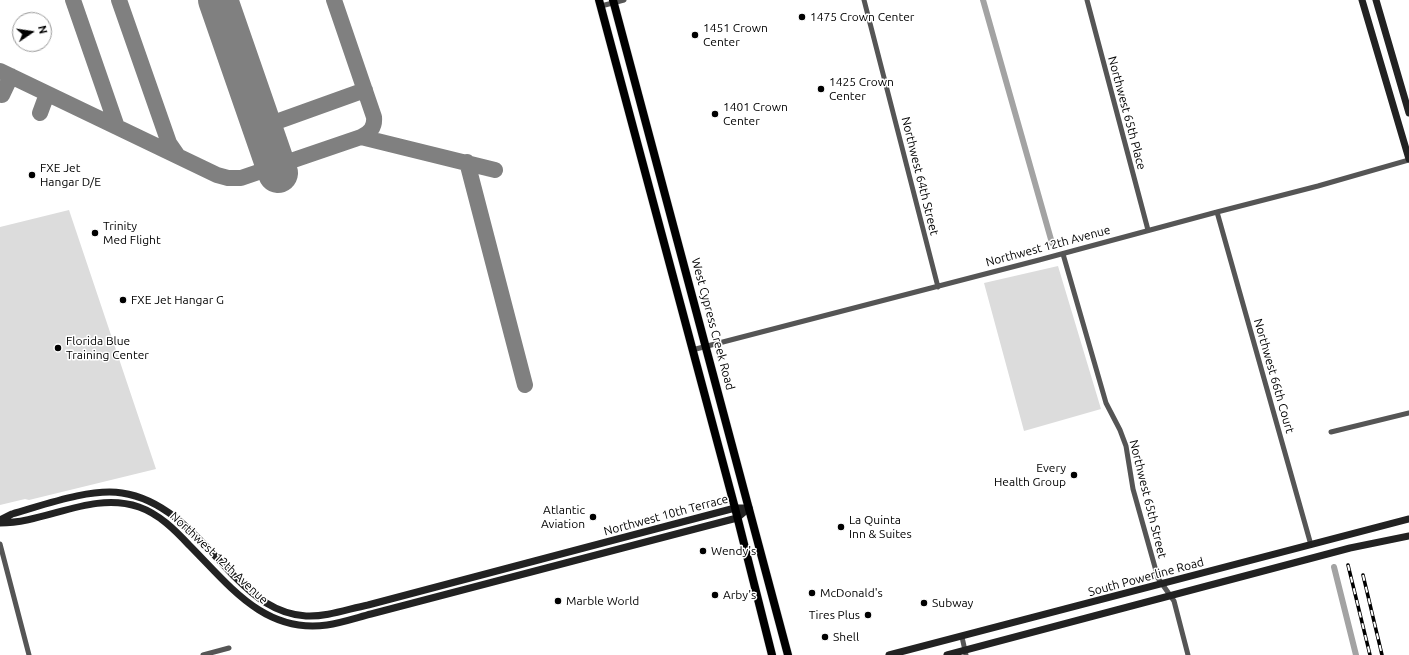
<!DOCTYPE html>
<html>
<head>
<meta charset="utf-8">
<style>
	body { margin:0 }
	#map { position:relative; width:1409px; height:655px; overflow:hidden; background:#fff; font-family:Ubuntu,sans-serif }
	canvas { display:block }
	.north { position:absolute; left:12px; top:12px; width:40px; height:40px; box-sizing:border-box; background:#fff; border:1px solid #999; border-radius:50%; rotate:77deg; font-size:11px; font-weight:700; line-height:16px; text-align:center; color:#000 }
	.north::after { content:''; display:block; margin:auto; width:14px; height:18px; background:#000; clip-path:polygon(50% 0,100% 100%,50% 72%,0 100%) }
</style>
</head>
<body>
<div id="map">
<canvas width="1409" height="655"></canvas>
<div class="north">N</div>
</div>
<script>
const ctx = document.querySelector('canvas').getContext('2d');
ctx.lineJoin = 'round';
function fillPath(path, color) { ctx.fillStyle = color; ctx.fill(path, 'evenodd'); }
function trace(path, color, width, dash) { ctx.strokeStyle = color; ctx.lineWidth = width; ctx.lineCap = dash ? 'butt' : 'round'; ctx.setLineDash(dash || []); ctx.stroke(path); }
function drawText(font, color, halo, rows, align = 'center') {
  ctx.font = font + ' Ubuntu,sans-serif'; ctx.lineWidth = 3; ctx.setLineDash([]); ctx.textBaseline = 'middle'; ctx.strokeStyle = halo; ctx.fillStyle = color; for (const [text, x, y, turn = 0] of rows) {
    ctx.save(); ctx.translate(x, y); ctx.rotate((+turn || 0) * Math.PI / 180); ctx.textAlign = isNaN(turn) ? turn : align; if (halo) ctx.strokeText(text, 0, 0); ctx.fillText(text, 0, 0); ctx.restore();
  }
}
const green = new Path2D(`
	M 69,210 L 156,469 L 29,500 L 25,499 L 0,505 L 0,227 Z
	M 1058,266 L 1101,409 L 1024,431 L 984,283 Z`);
const canal = new Path2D(`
	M 983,0 L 1052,243
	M 1334,567 L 1356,655`);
const taxiway = new Path2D(`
	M 73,0 L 117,127
	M 119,0 L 169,143 L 178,156
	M 0,71 L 217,175 L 228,178 L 241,178 L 361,137 C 370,133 375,127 374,117 L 334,0
	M 2,95 L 11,76
	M 40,113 L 47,94
	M 262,127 L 365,90
	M 361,137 L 495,170
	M 467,162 L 525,385`);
const runway = new Path2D(`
	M 218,0 L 278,173`);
const street = new Path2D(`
	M 864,0 L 938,287
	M 1087,0 L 1148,230
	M 601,6 L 624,0
	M 1217,212 L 1311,545
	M 1063,254 L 1106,403 L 1120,430 L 1126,446 L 1133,489 L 1158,578 L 1174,601 L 1188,655
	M 692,350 L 1039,260 L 1217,212 L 1318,186 L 1409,160
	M 1331,432 L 1409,413
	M 0,544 L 29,655
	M 962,637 L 966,655
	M 203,655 L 229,648`);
const secondary = new Path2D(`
	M 1362,0 L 1409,159
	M 1376,0 L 1409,113
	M 0,520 L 12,514 C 44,505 90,488 122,493 C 170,500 202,543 234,576 C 254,596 275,614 306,616 C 327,617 348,609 368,605 L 735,508 L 749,508
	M 0,523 C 47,523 92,491 139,507 C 159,514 175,530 189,545 C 229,585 264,634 327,625 C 341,623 356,618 371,614 L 737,518 L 749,508
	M 889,655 L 1409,519
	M 947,655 L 1350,548 L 1409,536`);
const primary = new Path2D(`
	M 599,0 L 735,508 L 772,655
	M 613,0 L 788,655`);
const rail = new Path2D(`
	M 1348,565 L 1370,655
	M 1363,575 L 1382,655`);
const markers = [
	[802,17,4,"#000"],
	[695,35,4,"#000"],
	[821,89,4,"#000"],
	[715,114,4,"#000"],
	[32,175,4,"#000"],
	[95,233,4,"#000"],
	[123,300,4,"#000"],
	[58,348,4,"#000"],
	[1074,475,4,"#000"],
	[593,517,4,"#000"],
	[841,527,4,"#000"],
	[703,551,4,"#000"],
	[812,593,4,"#000"],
	[715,595,4,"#000"],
	[558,601,4,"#000"],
	[924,603,4,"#000"],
	[868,615,4,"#000"],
	[825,637,4,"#000"]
];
const poiNames = [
	["1475 Crown Center",810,17],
	["1451 Crown",703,28],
	["Center",703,42],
	["1425 Crown",829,82],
	["Center",829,96],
	["1401 Crown",723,107],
	["Center",723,121],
	["FXE Jet",40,168],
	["Hangar D/E",40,182],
	["Trinity",103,226],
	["Med Flight",103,240],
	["FXE Jet Hangar G",131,300],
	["Florida Blue",66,341],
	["Training Center",66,355],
	["Every",1066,468,"right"],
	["Health Group",1066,482,"right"],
	["Atlantic",585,510,"right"],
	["Aviation",585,524,"right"],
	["La Quinta",849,520],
	["Inn & Suites",849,534],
	["Wendy's",711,551],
	["McDonald's",820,593],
	["Arby's",723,595],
	["Marble World",566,601],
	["Subway",932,603],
	["Tires Plus",860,615,"right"],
	["Shell",833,637]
];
const streetNames = [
	["Northwest 65th Place",1127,113,75],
	["Northwest 64th Street",920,176,76],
	["Northwest 12th Avenue",1048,246,-15],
	["West Cypress Creek Road",713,324,75],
	["Northwest 66th Court",1274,376,74],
	["Northwest 65th Street",1148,499,76],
	["Northwest 10th Terrace",666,515,-15],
	["Northwest 12th Avenue",219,558,43],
	["South Powerline Road",1146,577,-15]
];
fillPath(green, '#dcdcdc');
trace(canal, '#a3a3a3', 6);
trace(taxiway, '#808080', 16);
trace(runway, '#808080', 40);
trace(primary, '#dbdbdb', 9);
trace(street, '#555', 5);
trace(secondary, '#222', 7);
trace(primary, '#000', 8);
trace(rail, '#000', 3.5);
trace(rail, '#fff', 2, [6]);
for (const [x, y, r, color] of markers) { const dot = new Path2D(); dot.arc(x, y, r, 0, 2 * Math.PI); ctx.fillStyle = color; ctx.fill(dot); trace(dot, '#fff', 1.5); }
drawText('12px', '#000', '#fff', poiNames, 'left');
drawText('12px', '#000', '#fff', streetNames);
</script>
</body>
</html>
